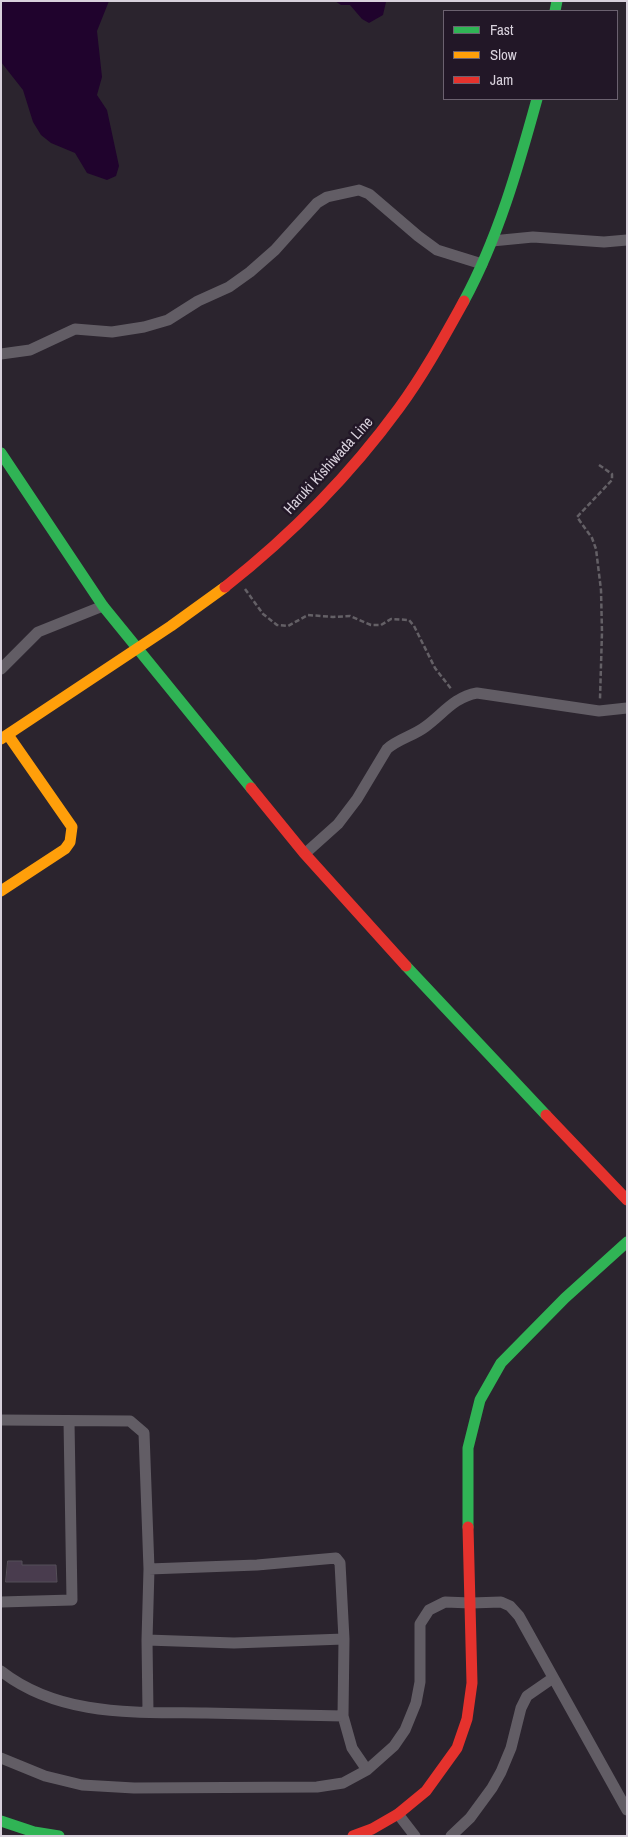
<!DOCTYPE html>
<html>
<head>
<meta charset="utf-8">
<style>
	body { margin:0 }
	#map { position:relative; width:628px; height:1837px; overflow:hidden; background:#2b242e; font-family:"Archivo Narrow",sans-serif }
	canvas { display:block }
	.frame { position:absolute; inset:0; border:2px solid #d8d1dc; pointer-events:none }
	.legend { position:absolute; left:443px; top:10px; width:175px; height:90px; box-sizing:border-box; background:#221727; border:1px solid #6b616f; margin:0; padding:6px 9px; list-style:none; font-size:15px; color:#d8d1dc }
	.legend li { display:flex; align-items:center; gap:10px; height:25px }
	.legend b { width:25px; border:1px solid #6b616f }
</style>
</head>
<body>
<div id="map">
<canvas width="628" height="1837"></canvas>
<div class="frame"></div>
<ul class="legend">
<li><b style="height:6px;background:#30b455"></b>Fast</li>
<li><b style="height:6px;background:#ff9f0a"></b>Slow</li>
<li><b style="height:6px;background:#e5322d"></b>Jam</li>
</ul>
</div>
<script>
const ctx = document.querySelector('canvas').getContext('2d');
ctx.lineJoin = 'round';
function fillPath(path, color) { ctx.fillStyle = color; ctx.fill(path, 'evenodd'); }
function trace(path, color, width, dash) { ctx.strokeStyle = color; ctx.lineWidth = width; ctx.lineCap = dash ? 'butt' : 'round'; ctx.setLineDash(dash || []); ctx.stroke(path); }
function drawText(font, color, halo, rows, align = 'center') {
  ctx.font = font + ' "Archivo Narrow",sans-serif'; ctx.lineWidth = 5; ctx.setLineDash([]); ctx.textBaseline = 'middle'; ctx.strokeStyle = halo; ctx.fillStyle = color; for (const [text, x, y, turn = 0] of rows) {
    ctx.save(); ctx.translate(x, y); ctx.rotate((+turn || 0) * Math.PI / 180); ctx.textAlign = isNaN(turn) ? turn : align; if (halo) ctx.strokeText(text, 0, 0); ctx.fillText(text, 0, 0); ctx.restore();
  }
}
const water = new Path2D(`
	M 1,1 L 109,1 L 97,31 L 102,77 L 97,95 L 107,110 L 119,166 L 116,176 L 107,180 L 87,173 L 75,153 L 51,143 L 41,135 L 33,122 L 23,90 L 1,62 Z
	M 335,1 L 386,1 L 386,2 L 383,15 L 369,23 L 362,19 L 350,5 L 341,5 Z`);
const building = new Path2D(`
	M 8,1561 L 22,1561 L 22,1565 L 56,1565 L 57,1582 L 6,1582 Z`);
const path = new Path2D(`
	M 599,465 L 612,474 L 612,480 L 577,517 L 592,538 L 596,549 L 601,590 L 602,632 L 600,699
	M 245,589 L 263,614 L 277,625 L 288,626 L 308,615 L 333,617 L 350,616 L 371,625 L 381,625 L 391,619 L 409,620 L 414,626 L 435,668 L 452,690`);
const street = new Path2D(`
	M 492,241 L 533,237 L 604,242 L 627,240
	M 1,354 L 30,350 L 75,329 L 112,332 L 144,327 L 168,320 L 198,301 L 229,287 L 250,272 L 275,250 L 317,203 L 327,197 L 359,190 L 369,194 L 418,236 L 437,250 L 482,264
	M 1,669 L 38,632 L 103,606
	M 309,850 L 338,824 L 357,799 L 387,749 C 398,739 413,736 425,727 C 443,714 454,697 477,693 L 599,711 L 627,708
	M 1,1420 L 130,1421 L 144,1433 L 149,1569 L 147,1640 L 148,1712
	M 149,1569 L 257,1565 L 336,1558 L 340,1563 L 344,1639 L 343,1716 L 352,1748 L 367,1770
	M 1,1602 L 72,1600 L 69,1421
	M 147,1640 L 234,1643 L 344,1639
	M 1,1671 C 60,1717 135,1712 206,1713 C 251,1714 297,1715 343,1716
	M 1,1758 L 45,1776 L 82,1785 L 134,1788 L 317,1787 L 343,1783 L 367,1770 L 394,1746 L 405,1730 L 416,1703 L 420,1682 L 420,1624 L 429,1610 L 445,1602 L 471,1603 L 501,1602 L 510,1606 L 519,1616 L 627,1810
	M 398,1814 L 415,1836
	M 451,1836 L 470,1818 L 492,1788 L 501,1772 L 511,1748 L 521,1708 L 527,1696 L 553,1678`);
const fast = new Path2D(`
	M 555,11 L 557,1
	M 464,301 C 498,238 518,168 537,99
	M 1,453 L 103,606 L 251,788
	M 406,966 L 546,1115
	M 468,1527 L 468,1448 L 480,1400 L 501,1363 L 565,1298 L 627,1242
	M 1,1821 L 34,1832 L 59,1836`);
const slow = new Path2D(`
	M 1,739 L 171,626 L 225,587
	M 1,891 L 65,849 L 70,842 L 72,827 L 8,735`);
const jam = new Path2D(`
	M 225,587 C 291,535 350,475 399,408 C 424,374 444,337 464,301
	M 251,788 L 304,853 L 406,966
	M 546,1115 L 627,1200
	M 353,1836 L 372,1829 L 398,1814 L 426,1791 L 457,1748 L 467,1719 L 472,1683 L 468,1527`);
const streetNames = [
	["Haruki Kishiwada Line",329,466,-48]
];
fillPath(water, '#20032d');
fillPath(building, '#493c4e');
trace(building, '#554f58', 1);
trace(path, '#646066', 2.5, [5, 2.5]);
trace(street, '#625d65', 11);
trace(fast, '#30b455', 11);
trace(slow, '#ff9f0a', 11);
trace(jam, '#e5322d', 11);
drawText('15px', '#d8d1dc', '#221727', streetNames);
</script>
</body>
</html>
